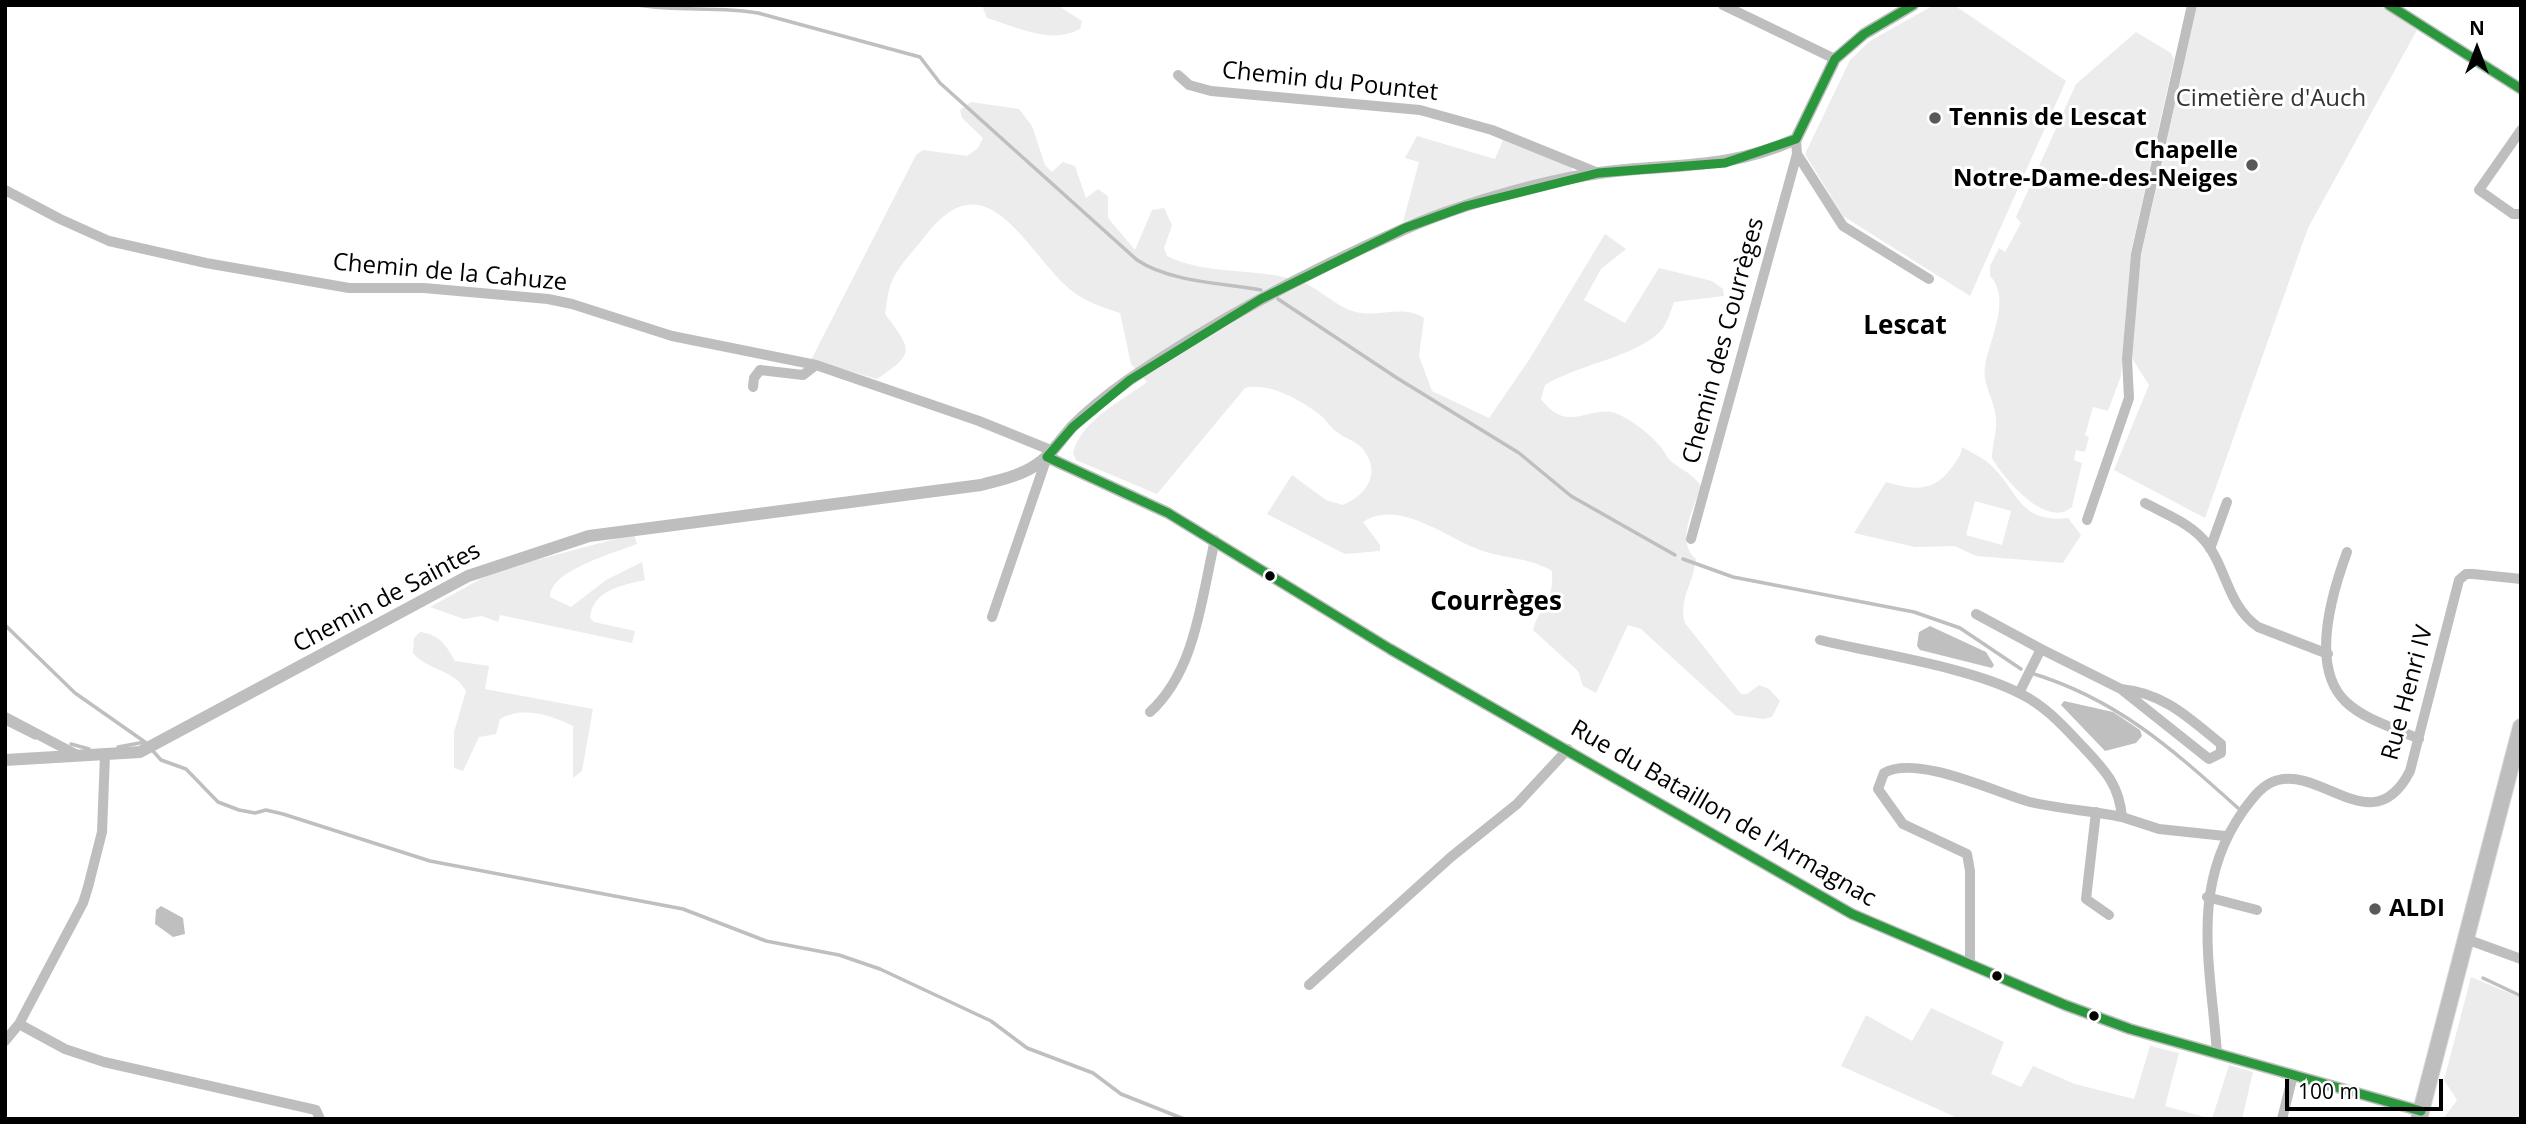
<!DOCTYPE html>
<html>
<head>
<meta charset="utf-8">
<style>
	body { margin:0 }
	#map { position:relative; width:2526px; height:1124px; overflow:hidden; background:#fff; font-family:"Open Sans",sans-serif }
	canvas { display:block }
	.frame { position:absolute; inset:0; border:7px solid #000; pointer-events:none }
	.north { position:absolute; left:2442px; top:14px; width:70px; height:70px; -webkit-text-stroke:5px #fff; paint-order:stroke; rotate:0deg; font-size:19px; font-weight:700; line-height:28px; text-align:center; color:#000 }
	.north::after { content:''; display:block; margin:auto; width:24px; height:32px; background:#000; clip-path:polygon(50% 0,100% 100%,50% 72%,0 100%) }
	.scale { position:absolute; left:2285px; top:1079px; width:158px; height:32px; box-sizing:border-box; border:4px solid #000; border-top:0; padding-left:9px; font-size:21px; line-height:24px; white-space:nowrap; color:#000; -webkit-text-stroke:5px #fff; paint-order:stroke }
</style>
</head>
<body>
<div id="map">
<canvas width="2526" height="1124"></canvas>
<div class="frame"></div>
<div class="north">N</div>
<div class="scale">100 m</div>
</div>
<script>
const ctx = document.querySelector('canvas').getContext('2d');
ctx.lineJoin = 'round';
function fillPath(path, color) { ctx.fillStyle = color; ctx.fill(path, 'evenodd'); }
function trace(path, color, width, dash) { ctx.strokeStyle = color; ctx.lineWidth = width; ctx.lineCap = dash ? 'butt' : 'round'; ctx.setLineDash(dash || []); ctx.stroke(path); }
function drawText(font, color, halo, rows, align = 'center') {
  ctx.font = font + ' "Open Sans",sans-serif'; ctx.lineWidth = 6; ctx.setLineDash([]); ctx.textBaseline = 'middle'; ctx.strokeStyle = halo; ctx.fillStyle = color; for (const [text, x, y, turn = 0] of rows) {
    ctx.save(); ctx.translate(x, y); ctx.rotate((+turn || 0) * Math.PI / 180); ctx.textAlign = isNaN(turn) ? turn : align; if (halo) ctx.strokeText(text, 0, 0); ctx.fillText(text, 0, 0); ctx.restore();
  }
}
const green = new Path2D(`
	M 982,5 L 1057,5 L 1082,21 L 1080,29 C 1050,45 1017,27 987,18 Z
	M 1934,5 L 1954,5 L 2066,81 L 1970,296 L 1843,216 L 1805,154 L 1850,60 L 1870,41 Z
	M 2379,5 L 2417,30 L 2308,228 L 2205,518 L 2114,470 L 2149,385 L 2131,357 L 2141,256 L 2197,6 Z
	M 2136,32 L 2171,53 L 2174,59 L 2131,252 L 2121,376 L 2108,411 L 2093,407 L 2085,435 L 2089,437 L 2085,452 L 2076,450 L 2074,460 L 2082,463 L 2072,507 C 2047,530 2003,478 1992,458 C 1992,445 1997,432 1996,419 C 1995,400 1982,385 1985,366 C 1989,341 2012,298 1990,276 L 1990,266 L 1999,248 L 2005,252 L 2021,223 L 2016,217 L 2076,84 Z
	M 971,102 L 1019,109 L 1032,126 L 1045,165 L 1052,172 L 1063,162 L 1075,166 L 1086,198 L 1098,189 L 1108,196 L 1108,218 L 1135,250 L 1152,210 L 1164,208 L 1172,225 L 1164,248 L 1167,256 C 1208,276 1256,267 1299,281 C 1319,287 1335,307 1356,312 C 1378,318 1403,304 1424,318 L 1419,356 L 1432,391 L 1489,418 L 1529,360 L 1605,234 L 1626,249 L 1601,269 L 1584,300 L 1625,323 L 1659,268 L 1712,281 L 1723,289 L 1724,296 L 1674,302 C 1671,310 1668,321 1663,328 C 1643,355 1576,365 1545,385 L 1541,399 C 1568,435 1589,405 1615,413 C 1629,418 1649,433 1659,445 C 1664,450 1666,457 1672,462 C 1682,470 1693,474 1701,486 C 1694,508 1675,542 1696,559 C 1694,582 1678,600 1685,623 L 1741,694 L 1747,694 L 1759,685 L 1769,689 L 1780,701 L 1772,717 L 1763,719 L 1735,715 L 1641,629 L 1628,625 L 1596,693 L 1583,686 L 1578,671 L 1533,630 C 1541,602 1554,605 1552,571 C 1529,557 1504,559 1480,550 C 1448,539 1399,498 1363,522 L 1380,545 L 1380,551 L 1345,554 L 1267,514 L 1292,475 L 1326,500 L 1343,505 C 1369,494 1382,470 1361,447 C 1355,441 1345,438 1338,433 C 1331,428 1326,420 1319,414 C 1300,400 1269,382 1245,388 L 1157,494 L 1076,460 L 1073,453 C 1081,420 1122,401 1147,382 L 1131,364 L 1120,313 C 1099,306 1080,300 1064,284 C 1021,242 984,160 926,235 C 916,248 902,262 894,277 C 888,287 887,302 885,314 C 912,350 916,353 877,379 L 811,360 L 916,155 L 923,150 L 967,156 L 978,148 L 983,138 L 962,118 L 960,110 Z
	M 1417,136 L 1495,159 L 1503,140 L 1570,166 L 1574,172 L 1462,200 L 1403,222 L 1419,162 L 1405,158 Z
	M 1962,447 C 1970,452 1979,456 1986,461 C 2018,486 2016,524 2068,518 L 2081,535 L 2063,563 L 1976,556 L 1955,546 L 1915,547 L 1854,533 L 1886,482 C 1913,490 1934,493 1952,467 C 1957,460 1961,456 1962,447 ZM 1975,501 L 2011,511 L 2002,545 L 1966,535 Z
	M 634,534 L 637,544 C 615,553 550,570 550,597 L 571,607 L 606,580 L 642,562 L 645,580 C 623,585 592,590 590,618 L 594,622 L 635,631 L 632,643 L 500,615 L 498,622 L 482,616 L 464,619 L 430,607 L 495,571 Z
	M 420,632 C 439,634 446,645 455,661 L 489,666 L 485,689 L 593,709 L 582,771 L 573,778 L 573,726 C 550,715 523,706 500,719 L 496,734 L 479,737 L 463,771 L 454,768 L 454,732 L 466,691 C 454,669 428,671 413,653 L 414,638 Z
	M 2471,977 L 2521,998 L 2521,1119 L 2443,1119 L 2457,1100 L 2444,1080 Z
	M 1931,1008 L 2004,1042 L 1991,1074 L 2021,1087 L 2033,1066 L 2075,1084 L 2134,1099 L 2150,1046 L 2179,1053 L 2165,1106 L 2212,1119 L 2229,1065 L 2253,1072 L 2242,1119 L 1960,1119 L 1841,1066 L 1866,1015 L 1912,1041 Z`);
const water = new Path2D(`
	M 1930,626 L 1986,652 L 1994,665 L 1992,668 L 1920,650 L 1917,646 L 1919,632 Z
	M 2064,701 L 2113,712 L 2140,730 L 2142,736 L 2136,743 L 2105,751 L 2061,705 Z
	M 161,906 L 183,918 L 185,934 L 173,937 L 155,924 L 156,910 Z`);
const stream = new Path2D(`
	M 638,5 C 678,12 718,6 758,13 L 920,57 L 940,83 L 1137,260 C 1170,282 1222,283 1261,290
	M 1278,299 L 1397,378 L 1519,453 L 1571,496 L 1675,555
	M 1683,559 L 1733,577 L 1914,612 L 1960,628 L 2021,669
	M 5,625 L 75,693 L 145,742 L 161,760 L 186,769 L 218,802 L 239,810 L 255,813 L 266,810 L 283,814 L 430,861 L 683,909 L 766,941 L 839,955 L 880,969 L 991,1021 L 1027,1048 L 1093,1073 L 1121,1094 L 1184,1119
	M 2031,673 C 2117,699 2172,749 2238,808
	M 5,723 L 35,738
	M 71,744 L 89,749
	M 118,747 L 145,742
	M 2483,978 L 2521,996`);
const minor = new Path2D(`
	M 1723,5 L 1835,59
	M 1178,75 L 1189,85 L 1211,91 L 1420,110 L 1492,130 L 1598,173
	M 2521,130 L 2479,190 L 2513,214 L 2521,214
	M 1796,139 L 1797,154 L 1843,226 L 1929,279
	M 5,190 L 60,219 L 109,241 L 206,263 L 349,288 L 424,288 L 548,299 L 572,304 L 672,336 L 816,365 L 979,421 L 1053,451
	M 753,387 L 754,378 L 760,370 L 803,375 L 816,365
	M 2145,503 C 2164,513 2186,522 2201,537 C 2227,563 2225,604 2258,627 L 2328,654
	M 2087,520 L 2129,398 L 2127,359 L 2136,254 L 2192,5
	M 1691,539 L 1797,154
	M 2210,549 L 2227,502
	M 2347,552 C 2332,593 2309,667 2346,702 C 2365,720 2395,728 2419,739
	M 1976,614 L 2041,649 L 2019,693
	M 992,617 L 1047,457
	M 1820,640 C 1877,654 1970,667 2021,694 C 2047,707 2065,728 2085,749 C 2106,772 2119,785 2122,817 L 2159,829 L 2225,836
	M 2041,649 L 2121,689 L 2209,759 L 2221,753 L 2221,744 C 2189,718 2164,693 2121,689
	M 1150,712 C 1196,670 1201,599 1215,540
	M 5,717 L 79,756
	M 2096,812 L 2086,899 L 2109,915
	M 2207,897 L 2257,910
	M 2466,939 L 2521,959
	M 1970,964 L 1970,871 L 1967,854 L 1903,824 L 1878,789 L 1884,773 C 1917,754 1997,793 2030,802 C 2060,809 2092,811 2122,817
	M 1309,985 L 1451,857 L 1517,804 L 1568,749
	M 19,1024 L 65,1049 L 104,1062 L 316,1110 L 320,1119
	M 5,1041 L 19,1024 L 83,903 L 88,887 L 102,832 L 105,755
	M 2217,1054 C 2211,966 2189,888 2243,811 C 2252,799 2262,784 2278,780 C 2323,768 2374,842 2410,771 L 2459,580 L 2466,574 L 2473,574 L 2521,579
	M 2282,1119 L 2293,1075`);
const tertiary = new Path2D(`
	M 2389,5 L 2521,89
	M 1047,457 L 1168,513 L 1390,649 L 1852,914 L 2065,1005 L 2130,1029 L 2421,1111
	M 5,760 L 140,752 L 468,576 L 589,536 L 981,485 C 999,480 1020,476 1036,465 C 1051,456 1060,440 1072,427 C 1089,410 1109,394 1129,380 C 1215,321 1307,272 1402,230 C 1455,206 1542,181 1599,173 C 1672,163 1725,171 1796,139 L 1835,59 L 1864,34 L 1913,5`);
const primary = new Path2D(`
	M 2419,1119 L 2521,727`);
const bus1 = new Path2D(`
	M 2389,5 L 2521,89
	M 1047,457 L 1168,513 L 1390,649 L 1852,914 L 2065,1005 L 2130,1029 L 2421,1111
	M 1047,457 L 1073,427 L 1130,380 L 1261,299 L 1405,228 L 1466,206 L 1598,173 L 1725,163 L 1796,139 L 1835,59 L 1864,34 L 1913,5`);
const markers = [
	[1935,118,7,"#595959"],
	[2252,165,7,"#595959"],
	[1270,576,6,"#000"],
	[2375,909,7,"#595959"],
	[1997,976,6,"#000"],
	[2094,1016,6,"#000"]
];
const streetNames = [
	["Chemin du Pountet",1330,82,6],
	["Chemin de la Cahuze",450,273,5],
	["Chemin des Courrèges",1724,341,-75],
	["Chemin de Saintes",387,598,-28],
	["Rue Henri IV",2408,693,-75],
	["Rue du Bataillon de l'Armagnac",1723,814,30]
];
const parkNames = [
	["Cimetière d'Auch",2271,99]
];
const poiNames = [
	["Tennis de Lescat",1949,118],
	["Chapelle",2238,151,"right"],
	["Notre-Dame-des-Neiges",2238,179,"right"],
	["ALDI",2389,909]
];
const neighbourhoodNames = [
	["Lescat",1905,327],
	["Courrèges",1496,603]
];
fillPath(green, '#ececec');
fillPath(water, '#bfbfbf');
trace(stream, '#bfbfbf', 3.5);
trace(primary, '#dbdbdb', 18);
trace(minor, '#bebebe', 10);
trace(tertiary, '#bebebe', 12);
trace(primary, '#bebebe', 16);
trace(bus1, '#2a973d', 9);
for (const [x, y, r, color] of markers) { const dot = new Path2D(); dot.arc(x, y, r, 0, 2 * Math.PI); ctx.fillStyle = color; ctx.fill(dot); trace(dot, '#fff', 2.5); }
drawText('24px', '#000', '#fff', streetNames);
drawText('24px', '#333', '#fff', parkNames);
drawText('bold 24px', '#000', '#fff', poiNames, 'left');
drawText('bold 26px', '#000', '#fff', neighbourhoodNames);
</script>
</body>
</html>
